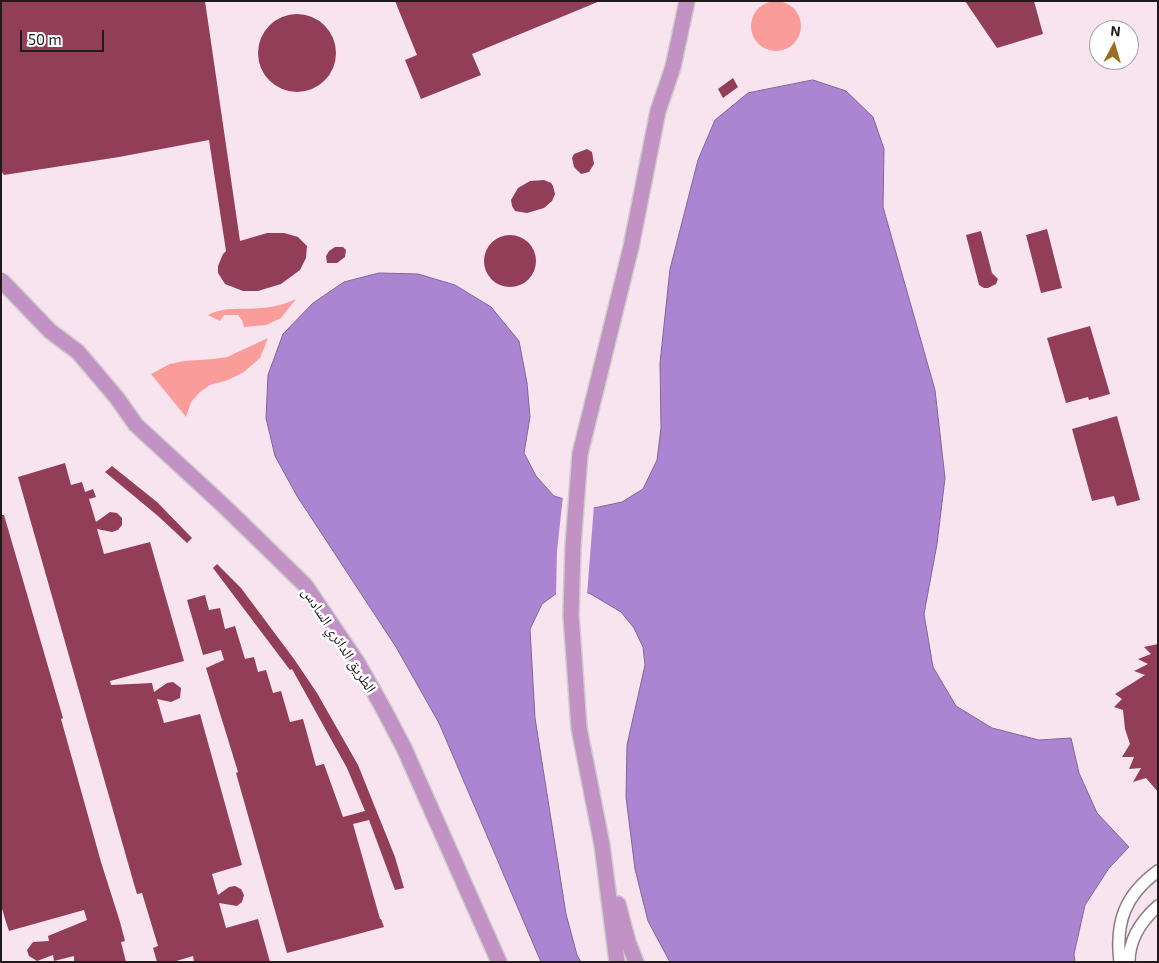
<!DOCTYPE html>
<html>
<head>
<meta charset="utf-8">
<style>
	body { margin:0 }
	#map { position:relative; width:1159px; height:963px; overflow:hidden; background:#f7e4ee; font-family:"Exo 2",sans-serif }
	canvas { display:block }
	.frame { position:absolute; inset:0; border:2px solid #201a1d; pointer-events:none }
	.north { position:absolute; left:1089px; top:20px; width:50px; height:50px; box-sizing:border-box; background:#fff; border:1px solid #a6a3a5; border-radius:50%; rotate:6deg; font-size:14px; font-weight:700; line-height:20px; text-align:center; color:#201a1d }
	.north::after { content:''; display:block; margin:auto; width:18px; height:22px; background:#9b6e1e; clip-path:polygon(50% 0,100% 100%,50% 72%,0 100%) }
	.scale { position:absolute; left:20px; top:30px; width:84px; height:22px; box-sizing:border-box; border:2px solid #201a1d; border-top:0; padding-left:6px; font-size:15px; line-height:18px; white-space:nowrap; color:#201a1d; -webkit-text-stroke:4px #fff; paint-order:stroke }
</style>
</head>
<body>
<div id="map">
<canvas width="1159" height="963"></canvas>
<div class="frame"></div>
<div class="north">N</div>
<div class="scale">50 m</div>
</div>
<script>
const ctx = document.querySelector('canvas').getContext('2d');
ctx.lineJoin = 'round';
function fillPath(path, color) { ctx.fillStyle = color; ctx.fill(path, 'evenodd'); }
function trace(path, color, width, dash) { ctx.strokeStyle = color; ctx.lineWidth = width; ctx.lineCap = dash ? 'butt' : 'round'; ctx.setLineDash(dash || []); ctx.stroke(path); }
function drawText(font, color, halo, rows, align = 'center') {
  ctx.font = font + ' "Exo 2","Noto Naskh Arabic",sans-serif'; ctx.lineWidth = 5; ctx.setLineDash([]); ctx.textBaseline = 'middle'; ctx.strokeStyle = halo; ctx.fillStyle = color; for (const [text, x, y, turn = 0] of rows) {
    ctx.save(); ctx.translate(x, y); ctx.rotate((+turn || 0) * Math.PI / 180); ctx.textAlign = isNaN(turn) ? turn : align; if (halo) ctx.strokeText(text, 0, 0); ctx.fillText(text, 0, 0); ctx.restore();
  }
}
const green = new Path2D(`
	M751 26a25 25 0 1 1 50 0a25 25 0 1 1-50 0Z
	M 296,299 L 281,318 L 266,325 L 244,327 L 242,320 L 238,315 L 224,315 L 220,321 L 208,315 C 224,306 245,310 262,308 C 275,307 285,304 296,299 Z
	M 268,338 L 260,358 L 244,372 L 228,380 L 210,385 L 200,392 L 191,402 L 186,417 L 151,374 L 170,364 L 184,361 L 213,359 L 227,357 Z`);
const water = new Path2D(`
	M 813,80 L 846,91 L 873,117 L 884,149 L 883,207 L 935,390 L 945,478 L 937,544 L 924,614 L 933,667 L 956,706 L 992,728 L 1039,740 L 1071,738 L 1079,773 L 1097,813 L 1129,847 L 1109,868 L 1085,905 L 1074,954 L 1075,962 L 670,962 L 648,921 L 635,869 L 626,797 L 627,745 L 645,665 L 643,647 L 634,628 L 621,612 L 589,593 L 561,590 L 542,604 L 530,629 L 535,718 L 566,914 L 577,955 L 581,962 L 541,962 L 439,723 L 396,647 L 297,496 L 275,456 L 266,418 L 268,375 L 283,334 L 313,303 L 344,282 L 379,273 L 418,274 L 455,285 L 491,307 L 519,341 L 527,383 L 530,417 L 524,453 L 536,476 L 554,496 L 594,508 L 622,502 L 643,489 L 657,460 L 661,428 L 660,363 L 670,269 L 698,160 L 715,120 L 748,93 Z`);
const pier = new Path2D(`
	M 563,496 L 594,505 L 587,595 L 562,592 L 556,597 L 557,551 Z`);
const building = new Path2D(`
	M 1,1 L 205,1 L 240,241 L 267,233 L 284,233 L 298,237 L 307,246 L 306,258 L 300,270 L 281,284 L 258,291 L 243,291 L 225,284 L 218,273 L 218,266 L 223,254 L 226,251 L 209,140 L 119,157 L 4,175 L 1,171 Z
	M 395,1 L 600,1 L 472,54 L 481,75 L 421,99 L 405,60 L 417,55 Z
	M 965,1 L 1034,1 L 1043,34 L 997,48 Z
	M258 53a39 39 0 1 1 78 0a39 39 0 1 1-78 0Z
	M 733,78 L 738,87 L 723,98 L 718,89 Z
	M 587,149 L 592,152 L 594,164 L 589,172 L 581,174 L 574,167 L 572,158 L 574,154 Z
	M 544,180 L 551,183 L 553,186 L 555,194 L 552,201 L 544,208 L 527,213 L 515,211 L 512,206 L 511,200 L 518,188 L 530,181 Z
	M 1047,229 L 1062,288 L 1041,293 L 1026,235 Z
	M 981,231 L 992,273 L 998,279 L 996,284 L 988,288 L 984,288 L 979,285 L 966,235 Z
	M484 261a26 26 0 1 1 52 0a26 26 0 1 1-52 0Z
	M 335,247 L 343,247 L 346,250 L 345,257 L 337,263 L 327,263 L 326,256 L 329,251 Z
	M 1090,326 L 1110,394 L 1089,400 L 1088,397 L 1066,403 L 1047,338 Z
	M 1117,416 L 1140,500 L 1117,506 L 1114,496 L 1092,501 L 1072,429 Z
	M 65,463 L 71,485 L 82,482 L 85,492 L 93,489 L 96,497 L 89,499 L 96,522 L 110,512 L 117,513 L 122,518 L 122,525 L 118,530 L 112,532 L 97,529 L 104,554 L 150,542 L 184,661 L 110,681 L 111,685 L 152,683 L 154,692 L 167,683 L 173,682 L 181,688 L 180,698 L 171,702 L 157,699 L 164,723 L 200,714 L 242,865 L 212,874 L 218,895 L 229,887 L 235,886 L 241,889 L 244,895 L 242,902 L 237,906 L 219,903 L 226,928 L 258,919 L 270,962 L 194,962 L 193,956 L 173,962 L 157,962 L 153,948 L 158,946 L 142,893 L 137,894 L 134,884 L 18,477 Z
	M 112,466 L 157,502 L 192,538 L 187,543 L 158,516 L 105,472 Z
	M 1,515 L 4,515 L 63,718 L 61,719 L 101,862 L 120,922 L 125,941 L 121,942 L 126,962 L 74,962 L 74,956 L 54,961 L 53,955 L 37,961 L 29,956 L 27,950 L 33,942 L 49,941 L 48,936 L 87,920 L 84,910 L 9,931 L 5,919 L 1,905 Z
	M 217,564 L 241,588 L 294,659 L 317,693 L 358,765 L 395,857 L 404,888 L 395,890 L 369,820 L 353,824 L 380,919 L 381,919 L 384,927 L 287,953 L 236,773 L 238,772 L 206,668 L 224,660 L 221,650 L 203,655 L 187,600 L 205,595 L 209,610 L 220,608 L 225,629 L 235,626 L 245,659 L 254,657 L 258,672 L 266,670 L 273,693 L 281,691 L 290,722 L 303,719 L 316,766 L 324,764 L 343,817 L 365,811 L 347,768 L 292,669 L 290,670 L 213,568 Z
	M 1158,644 L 1158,792 L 1146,778 L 1133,782 L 1141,768 L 1129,769 L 1134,757 L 1122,757 L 1130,744 L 1125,729 L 1123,710 L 1114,707 L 1122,699 L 1115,694 L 1145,675 L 1134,671 L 1148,664 L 1138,659 L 1151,654 L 1144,647 Z`);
const tertiary = new Path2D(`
	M 1120,962 C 1115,922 1125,895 1158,871
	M 1129,962 C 1129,939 1141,921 1158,906`);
const trunk = new Path2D(`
	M 50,331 L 78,352 L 117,398 L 136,425 L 225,507 L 305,585 L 357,662 L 383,708 L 404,748 L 499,962
	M 618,904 L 628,942 L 636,962
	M 617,962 L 602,845 L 579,728 L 571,615 L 573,546 L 580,454 L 631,247 L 658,111 L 673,67 L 687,1`);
const trunkBridge = new Path2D(`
	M 1,280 L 50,331`);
const streetNames = [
	["الطريق الدائري السادس",339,640,57]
];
fillPath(green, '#fa9c9a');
fillPath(water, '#ab85d1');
trace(water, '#81659b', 1);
fillPath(pier, '#f7e4ee');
fillPath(building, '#933e59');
trace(tertiary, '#8d7c85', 14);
trace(trunk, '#cecdcd', 18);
trace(tertiary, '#fff', 11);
trace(trunk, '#c292c4', 15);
trace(trunkBridge, '#cecdcd', 18, []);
trace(trunkBridge, '#c292c4', 15);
drawText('15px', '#201a1d', '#fff', streetNames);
</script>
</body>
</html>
